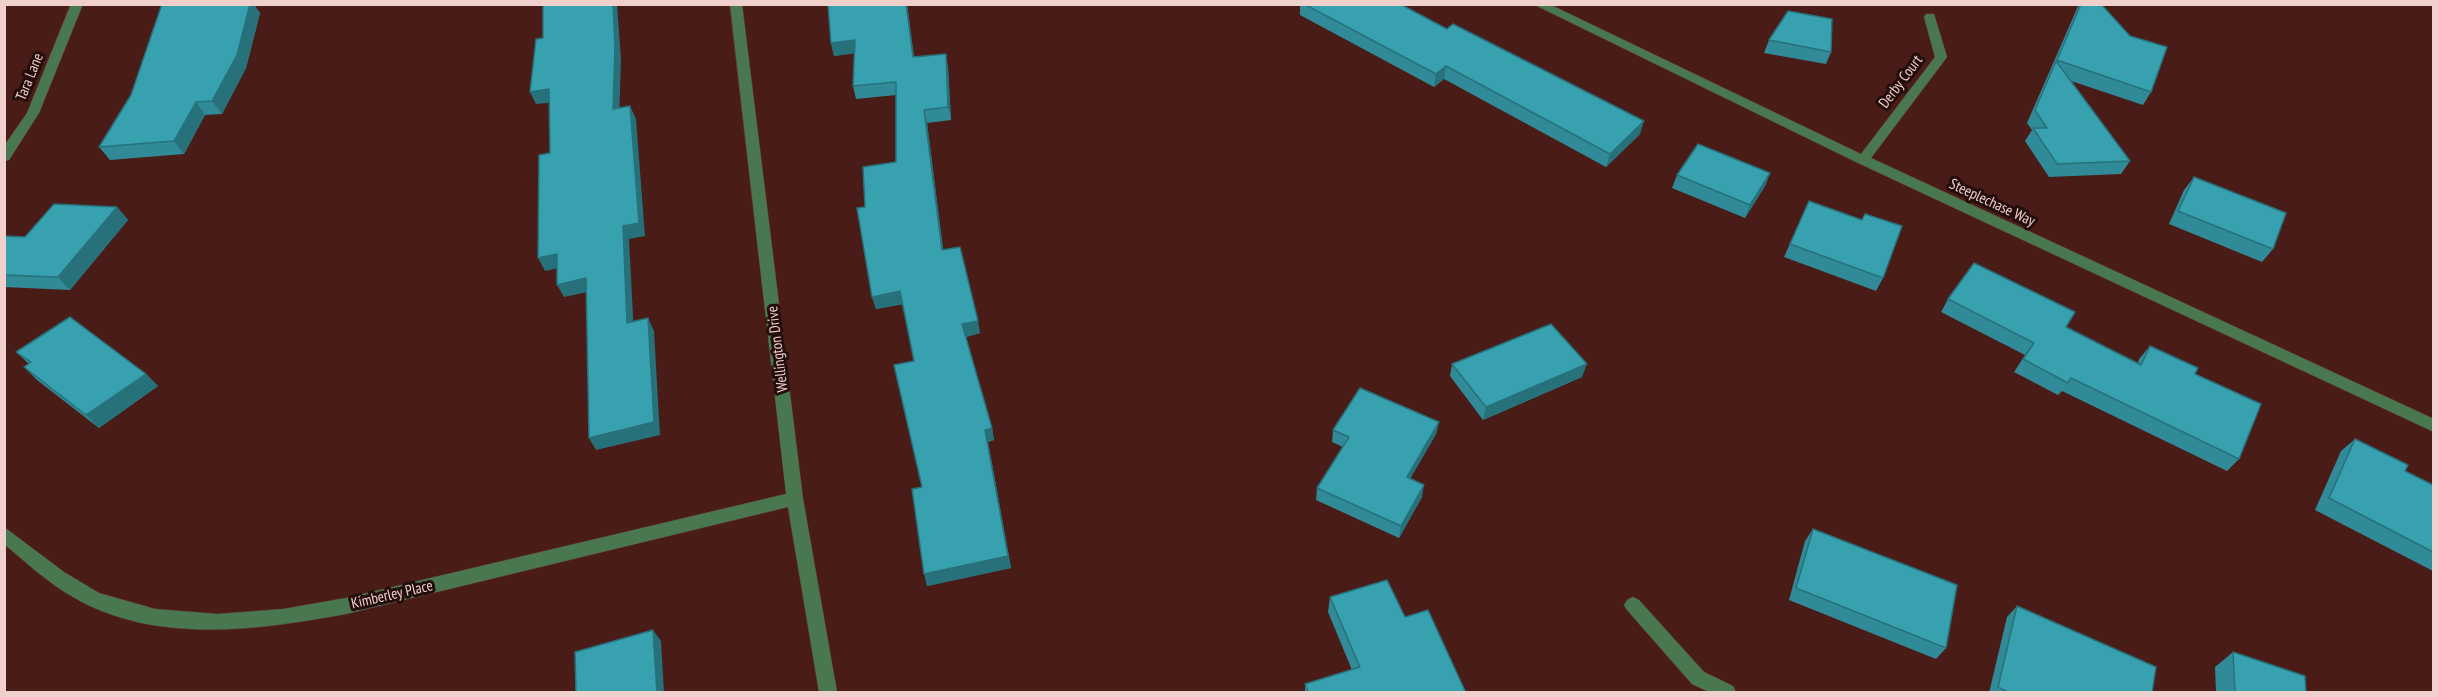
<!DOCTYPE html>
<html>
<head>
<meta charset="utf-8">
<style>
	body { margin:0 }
	#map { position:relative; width:2438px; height:697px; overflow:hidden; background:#4a1c18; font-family:"PT Sans Narrow",sans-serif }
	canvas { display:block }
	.frame { position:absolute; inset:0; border:6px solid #f0d0cc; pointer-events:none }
</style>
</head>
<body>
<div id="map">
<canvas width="2438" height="697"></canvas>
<div class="frame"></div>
</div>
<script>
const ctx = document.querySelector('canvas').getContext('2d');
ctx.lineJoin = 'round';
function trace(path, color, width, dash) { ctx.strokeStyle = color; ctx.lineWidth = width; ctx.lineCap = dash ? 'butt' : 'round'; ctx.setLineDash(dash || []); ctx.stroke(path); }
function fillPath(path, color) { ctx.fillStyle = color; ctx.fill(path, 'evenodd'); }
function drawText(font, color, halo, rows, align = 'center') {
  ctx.font = font + ' "PT Sans Narrow",sans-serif'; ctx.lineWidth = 6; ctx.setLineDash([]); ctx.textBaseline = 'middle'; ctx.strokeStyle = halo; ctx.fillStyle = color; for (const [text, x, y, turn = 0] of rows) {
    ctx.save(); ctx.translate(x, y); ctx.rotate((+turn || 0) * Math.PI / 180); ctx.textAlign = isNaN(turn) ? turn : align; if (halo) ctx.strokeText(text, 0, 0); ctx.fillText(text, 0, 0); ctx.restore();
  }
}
const minor = new Path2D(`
	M 71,4 L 83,4 L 39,113 L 9,160 L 4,161 L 4,146 L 27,113 Z
	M 730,4 L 742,4 L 803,499 L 837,692 L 819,692 L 788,507 L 346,614 C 258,630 155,645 73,597 C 48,583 27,563 4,544 L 4,527 L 64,572 L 99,593 L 155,609 L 218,614 L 283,609 L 346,598 L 786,494 Z
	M 1533,4 L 1549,4 L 1861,154 L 1935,57 L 1924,17 L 1926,14 L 1934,14 L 1947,57 L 1871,158 L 2434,419 L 2434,432 L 1858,163 Z
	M 1633,597 L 1639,600 L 1704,672 L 1733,686 L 1736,692 L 1709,692 L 1692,684 L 1627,610 L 1624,605 L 1627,600 Z`);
const wall = new Path2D(`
	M 828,4 L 907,4 L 914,57 L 948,67 L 951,120 L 927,123 L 943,250 L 980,333 L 966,337 L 992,428 L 994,440 L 988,442 L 1011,568 L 927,586 L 922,487 L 914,361 L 903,304 L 876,309 L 872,297 L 865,207 L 896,162 L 896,95 L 856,99 L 853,86 L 854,53 L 834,56 L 831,43 Z
	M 1300,4 L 1400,4 L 1640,134 L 1606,167 L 1444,79 L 1434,87 L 1300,15 Z
	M 2079,4 L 2101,4 L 2151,92 L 2143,105 L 2071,81 L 2130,161 L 2121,174 L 2049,177 L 2025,141 L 2032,130 L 2027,123 Z
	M 256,8 L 260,13 L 246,68 L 222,114 L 205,115 L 184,154 L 110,160 L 99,147 L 131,95 Z
	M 1769,40 L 1831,52 L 1826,64 L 1764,53 Z
	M 1770,173 L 1765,186 L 1745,218 L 1672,188 L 1677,175 Z
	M 2194,177 L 2273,249 L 2262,262 L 2169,224 L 2184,190 Z
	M 1809,201 L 1883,278 L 1876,291 L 1784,257 Z
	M 117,207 L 128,220 L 70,290 L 4,287 L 4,236 L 25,237 Z
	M 1948,299 L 2066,327 L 2138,363 L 2139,359 L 2150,346 L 2195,374 L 2239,459 L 2227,471 L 2062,391 L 2058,395 L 2014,372 L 2025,355 L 1941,312 Z
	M 16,352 L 146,374 L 158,386 L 99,428 L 37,380 L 24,367 L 29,364 Z
	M 1452,364 L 1582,377 L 1483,420 L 1450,376 Z
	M 1439,422 L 1436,434 L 1410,479 L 1422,497 L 1399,538 L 1316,500 L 1317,488 L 1343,447 L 1332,442 L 1333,430 Z
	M 2355,439 L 2405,471 L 2433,485 L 2433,571 L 2315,510 L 2341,451 Z
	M 1813,529 L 1946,648 L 1936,659 L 1789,600 L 1805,541 Z
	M 1330,597 L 1405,617 L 1466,693 L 1305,693 L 1305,684 L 1352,670 L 1328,612 Z
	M 2017,606 L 2152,693 L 1989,693 L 2007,617 Z
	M 2233,652 L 2306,693 L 2216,693 L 2215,667 Z`);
const shadedWall = new Path2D(`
	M 248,4 L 257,4 L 256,8 L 260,13 L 246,68 L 222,114 L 212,101 Z
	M 613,4 L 617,4 L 621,59 L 619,122 L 613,109 Z
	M 906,4 L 907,4 L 915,70 L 913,57 Z
	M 855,40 L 858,53 L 834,56 L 831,43 Z
	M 946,54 L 948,67 L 951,120 L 948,107 Z
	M 1446,66 L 1444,79 L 1434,87 L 1436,74 Z
	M 549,89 L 556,102 L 536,104 L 530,92 Z
	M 196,102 L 205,115 L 184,154 L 174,141 Z
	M 630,106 L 636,119 L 645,236 L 629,239 L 634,336 L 627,323 L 623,226 Z
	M 924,110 L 927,123 L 945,263 L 942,250 Z
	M 1644,121 L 1640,134 L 1606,167 L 1610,154 Z
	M 1770,173 L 1765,186 L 1745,218 L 1750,205 Z
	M 117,207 L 128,220 L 70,290 L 58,277 Z
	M 557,254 L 564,267 L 545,271 L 538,258 Z
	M 586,278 L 592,291 L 564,297 L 557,285 Z
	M 900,291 L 904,304 L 876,309 L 872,297 Z
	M 648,318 L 654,331 L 660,435 L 596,450 L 589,438 Z
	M 978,321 L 980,333 L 965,337 L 962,324 Z
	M 1587,364 L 1582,377 L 1483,420 L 1486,407 Z
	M 146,374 L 158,386 L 99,428 L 86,415 Z
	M 1439,422 L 1436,434 L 1404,489 L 1407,477 Z
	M 992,428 L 994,440 L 988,442 L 1011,568 L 927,586 L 924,574 L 985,430 Z
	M 1424,485 L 1422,497 L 1399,538 L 1401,526 Z
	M 653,630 L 661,641 L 664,693 L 657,693 Z`);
const building = new Path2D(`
	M 162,4 L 250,4 L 237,55 L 212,101 L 196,102 L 174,141 L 99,147 L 131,95 Z
	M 543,4 L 613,4 L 615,46 L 613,109 L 630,106 L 639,223 L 623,226 L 627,323 L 648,318 L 654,422 L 589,438 L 586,278 L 557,285 L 557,254 L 538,258 L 539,155 L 550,153 L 549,89 L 530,92 L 536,39 L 543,38 Z
	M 828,4 L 906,4 L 913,57 L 946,54 L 948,107 L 924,110 L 942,250 L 960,247 L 978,321 L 962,324 L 992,428 L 985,430 L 1008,556 L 924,574 L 912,489 L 922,487 L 894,365 L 914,361 L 900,291 L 872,297 L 857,208 L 865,207 L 863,167 L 896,162 L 896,82 L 853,86 L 855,40 L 831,43 Z
	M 1304,4 L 1400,4 L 1447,29 L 1453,24 L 1644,121 L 1610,154 L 1446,66 L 1436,74 Z
	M 2081,4 L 2101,4 L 2130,36 L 2167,47 L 2151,92 L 2057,60 Z
	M 1788,11 L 1832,19 L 1831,52 L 1769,40 Z
	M 2056,61 L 2130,161 L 2057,164 L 2033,128 L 2047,128 L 2035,110 Z
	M 1698,144 L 1770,173 L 1750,205 L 1677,175 Z
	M 2194,177 L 2286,213 L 2273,249 L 2178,211 Z
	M 1809,201 L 1862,220 L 1865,214 L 1902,226 L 1883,278 L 1790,244 Z
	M 54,204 L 117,207 L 58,277 L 4,275 L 4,236 L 25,237 Z
	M 1974,263 L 2075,312 L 2066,327 L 2141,365 L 2150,346 L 2198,368 L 2195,374 L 2261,404 L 2239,459 L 2071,378 L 2068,383 L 2023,359 L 2034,343 L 1948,299 Z
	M 70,317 L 146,374 L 86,415 L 24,367 L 31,362 L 16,352 Z
	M 1551,324 L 1587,364 L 1486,407 L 1452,364 Z
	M 1360,388 L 1439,422 L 1407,477 L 1424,485 L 1401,526 L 1317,488 L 1349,437 L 1333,430 Z
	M 2355,439 L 2408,465 L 2405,471 L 2433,485 L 2433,552 L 2329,498 Z
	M 1813,529 L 1957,585 L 1946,648 L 1796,588 Z
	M 1387,580 L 1405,617 L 1428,610 L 1466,693 L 1309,693 L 1305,684 L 1360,667 L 1330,597 Z
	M 2017,606 L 2156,667 L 2152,693 L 2010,693 L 1998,687 Z
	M 653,630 L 657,693 L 576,693 L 575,652 Z
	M 2233,652 L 2305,676 L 2306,693 L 2235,693 Z`);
const streetNames = [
	["Tara Lane",30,77,-68],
	["Derby Court",1901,82,-53],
	["Steeplechase Way",1992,203,25],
	["Wellington Drive",778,349,-97],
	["Kimberley Place",392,595,-13]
];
trace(minor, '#653935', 1);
fillPath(minor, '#497850');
fillPath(wall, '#308a97');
fillPath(shadedWall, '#27717b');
fillPath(building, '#38a1b0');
trace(building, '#27717b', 1.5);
drawText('15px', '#f0d0cc', '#230e0c', streetNames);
</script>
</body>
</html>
